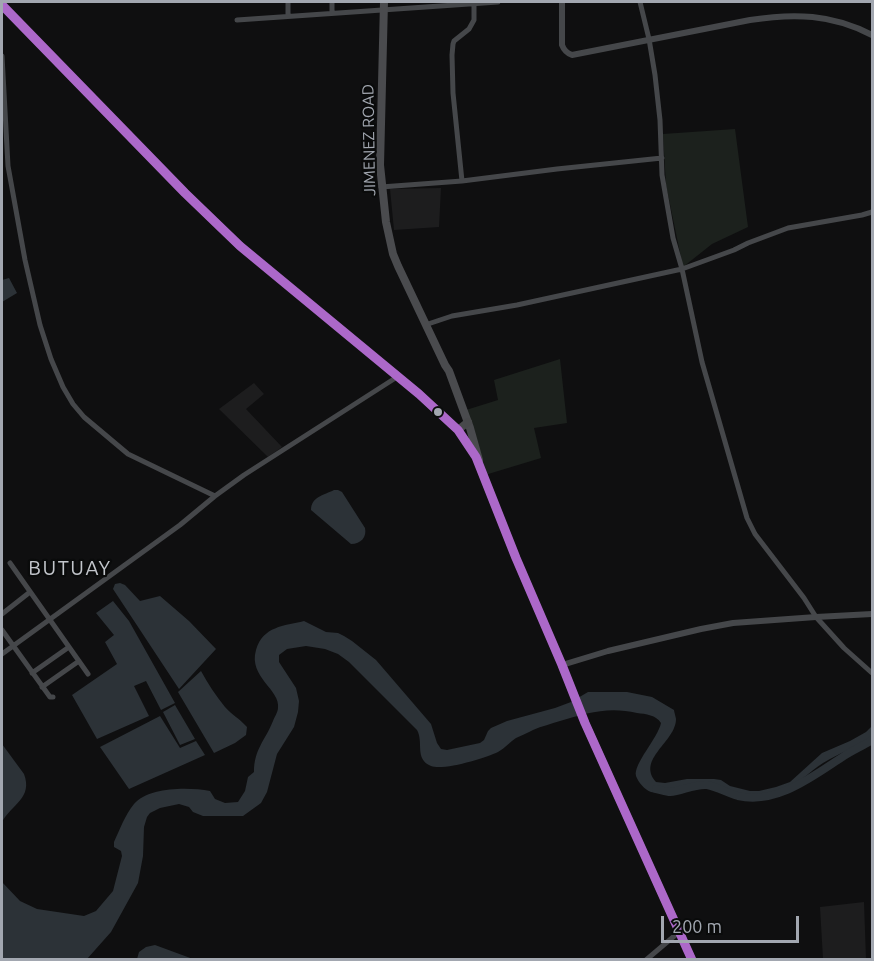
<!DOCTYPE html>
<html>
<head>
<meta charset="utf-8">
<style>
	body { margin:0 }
	#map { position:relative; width:874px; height:961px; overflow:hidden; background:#0f0f10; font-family:Ubuntu,sans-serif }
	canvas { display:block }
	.frame { position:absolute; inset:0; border:3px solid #a2a7b0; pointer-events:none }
	.scale { position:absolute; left:661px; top:916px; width:138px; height:27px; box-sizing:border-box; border:3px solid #a2a7b0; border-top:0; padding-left:8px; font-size:18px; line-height:21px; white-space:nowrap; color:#a2a7b0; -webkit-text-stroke:4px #0a0b0b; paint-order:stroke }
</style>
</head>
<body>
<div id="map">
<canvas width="874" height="961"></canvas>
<div class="frame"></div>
<div class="scale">200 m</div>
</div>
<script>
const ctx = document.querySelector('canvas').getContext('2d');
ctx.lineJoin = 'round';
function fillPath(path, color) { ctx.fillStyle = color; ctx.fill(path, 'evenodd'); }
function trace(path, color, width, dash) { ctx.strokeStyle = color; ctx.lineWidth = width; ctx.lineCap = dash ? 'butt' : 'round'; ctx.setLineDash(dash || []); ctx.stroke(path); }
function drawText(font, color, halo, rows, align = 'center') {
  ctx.font = font + ' Ubuntu,sans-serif'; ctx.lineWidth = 4.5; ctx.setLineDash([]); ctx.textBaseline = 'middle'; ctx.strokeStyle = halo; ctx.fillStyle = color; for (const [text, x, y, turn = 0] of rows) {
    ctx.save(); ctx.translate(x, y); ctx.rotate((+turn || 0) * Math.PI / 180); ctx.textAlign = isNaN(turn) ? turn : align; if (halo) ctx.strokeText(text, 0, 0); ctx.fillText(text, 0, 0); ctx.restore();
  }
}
const built = new Path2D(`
	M 441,188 L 439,227 L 394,230 L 390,189 Z
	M 254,383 L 264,394 L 246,409 L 282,447 L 268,457 L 219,409 Z
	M 864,902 L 866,959 L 823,959 L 820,907 Z`);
const green = new Path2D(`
	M 735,129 L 748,227 L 712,244 L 683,267 L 666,185 L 663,134 Z
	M 560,359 L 567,423 L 534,428 L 541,458 L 485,475 L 466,410 L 498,400 L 494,380 Z`);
const water = new Path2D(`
	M 9,278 L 17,293 L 2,302 L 2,280 Z
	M 334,490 L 338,490 L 342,492 L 365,528 C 367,537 361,544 351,544 L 311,510 C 311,497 324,495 334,490 Z
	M 120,583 L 125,585 L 140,601 L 160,596 L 189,621 L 216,649 L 179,689 L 113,589 L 115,584 Z
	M 113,601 L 129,621 L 175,703 L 161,710 L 146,681 L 134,686 L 149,716 L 97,739 L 72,695 L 117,664 L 105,642 L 114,635 L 96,613 Z
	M 304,621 L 326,632 L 338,633 L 344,636 L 352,641 L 376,660 L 431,724 L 437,743 L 441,749 L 447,750 L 480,743 L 484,740 L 488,731 L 491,728 L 507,721 L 555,708 L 571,702 L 588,692 L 627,692 L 652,697 L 674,710 C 674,711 676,718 676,719 C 676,742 636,759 656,782 L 665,783 L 687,779 L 714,779 L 721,780 L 730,786 L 750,791 L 759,791 L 776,787 L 790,782 L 822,753 L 850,741 L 866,732 L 872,726 L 872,738 C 857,747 839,753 823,763 C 809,772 798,785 781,791 C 764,796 744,797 727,790 C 720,787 713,783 705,783 C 692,784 662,796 651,792 C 645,790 638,782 636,776 C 633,764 658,738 661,723 C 656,715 646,714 637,713 C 609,706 586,713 560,721 C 551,724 542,726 533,730 C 528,733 522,735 516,738 C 510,742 505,748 498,752 C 486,758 443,771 431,766 C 414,759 424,742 417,730 L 349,662 L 338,654 L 325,649 L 306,646 L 287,649 L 279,655 L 279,662 L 296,688 L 299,701 L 298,712 L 294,727 L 277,754 L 267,792 L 261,803 L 243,816 L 203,816 L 193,812 L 189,807 L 179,804 L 160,808 L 150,813 L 147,817 L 144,827 L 143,856 L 138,883 L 111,932 L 87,959 L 2,959 L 2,882 L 20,901 L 37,909 L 84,916 L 96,911 L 113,891 L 122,856 L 121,851 L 114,847 L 114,842 C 120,829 125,815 134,804 C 149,787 188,787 210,791 L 215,799 L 225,803 L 238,802 L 245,791 L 248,777 L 254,772 C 254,749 265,741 273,721 C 274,718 278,712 278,708 C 281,690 248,677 256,650 C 263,626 284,626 304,621 Z
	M 201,671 C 208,684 216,696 225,707 C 232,715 239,718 247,727 L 246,735 L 235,743 L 214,753 L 178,692 Z
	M 175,705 L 195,739 L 180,745 L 163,712 Z
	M 160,716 L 180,748 L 196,741 L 205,755 L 129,789 L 100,747 Z
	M 2,744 L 24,774 C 33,798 12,804 2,822 Z
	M 155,945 L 193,959 L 137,959 L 139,952 L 146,947 Z`);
const river = new Path2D(`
	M 656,789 C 661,790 666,792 670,792 C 682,791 694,784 707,785 C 718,787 727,793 738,796 C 777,805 813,776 844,756 C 853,750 863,746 872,740`);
const minor = new Path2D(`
	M 332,2 L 332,13
	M 640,2 L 649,39 L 655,75 L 660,120 L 662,175 L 673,238 L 682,269 L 702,362 L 747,518 L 755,534 L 804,598 L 816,617 L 844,648 L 872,673
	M 288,16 L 288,2
	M 237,20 L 498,2
	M 2,56 L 8,166 L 25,260 L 40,325 L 51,359 L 63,387 L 73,404 L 84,417 L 128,454 L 215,496
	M 462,181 L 453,93 L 452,55 L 453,44 L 454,41 L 469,29 L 474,20 L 474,4
	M 381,187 L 462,181 L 557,169 L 662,158
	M 425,325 L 452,316 L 517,305 L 682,269 L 734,250 L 748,243 L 788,228 L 862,215 L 872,212
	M 10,563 L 88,674
	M 2,614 L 30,592
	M 2,630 L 50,697 L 53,697
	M 2,654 L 180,525 L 215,496 L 244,475 L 397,377
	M 32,673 L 69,647
	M 42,687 L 79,661
	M 646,960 L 679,932`);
const tertiary = new Path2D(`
	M 562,2 L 562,45 C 564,50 566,53 572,55 L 750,20 C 794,13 832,14 872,35
	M 562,665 L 608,651 L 701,629 L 733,623 L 816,617 L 872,614`);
const secondary = new Path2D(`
	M 384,2 L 380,165 L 386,222 L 393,254 L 398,266 L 445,365 L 449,371 L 470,428 L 479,460`);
const trunk = new Path2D(`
	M 2,5 L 185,193 L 240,246 L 419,394 L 458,430 L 476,457 L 516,558 L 562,665 L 585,723 L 692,960
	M 458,430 L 468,422`);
const bus1 = new Path2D(`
	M 2,5 L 185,193 L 240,246 L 419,394 L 458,430 L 476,457 L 516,558 L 562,665 L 585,723 L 692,960`);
const markers = [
	[438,412,5,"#a2a7b0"]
];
const streetNames = [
	["JIMENEZ ROAD",369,140,-91]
];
const quarterNames = [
	["BUTUAY",70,568]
];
fillPath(built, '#1d1d1e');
fillPath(green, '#1c211d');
fillPath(water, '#2c3237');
trace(river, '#2c3237', 8);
trace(minor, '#45474a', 5);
trace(tertiary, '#45474a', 6);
trace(secondary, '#4a4b4e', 8);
trace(trunk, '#48494b', 8);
trace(bus1, '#ac68c9', 9);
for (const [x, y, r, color] of markers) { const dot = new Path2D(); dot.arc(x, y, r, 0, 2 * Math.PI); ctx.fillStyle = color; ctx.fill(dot); trace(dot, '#0a0b0b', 2); }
drawText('16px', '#a2a7b0', '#0a0b0b', streetNames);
ctx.letterSpacing = '1.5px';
drawText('20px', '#c3c6cc', '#0a0b0b', quarterNames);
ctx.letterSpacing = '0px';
</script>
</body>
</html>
